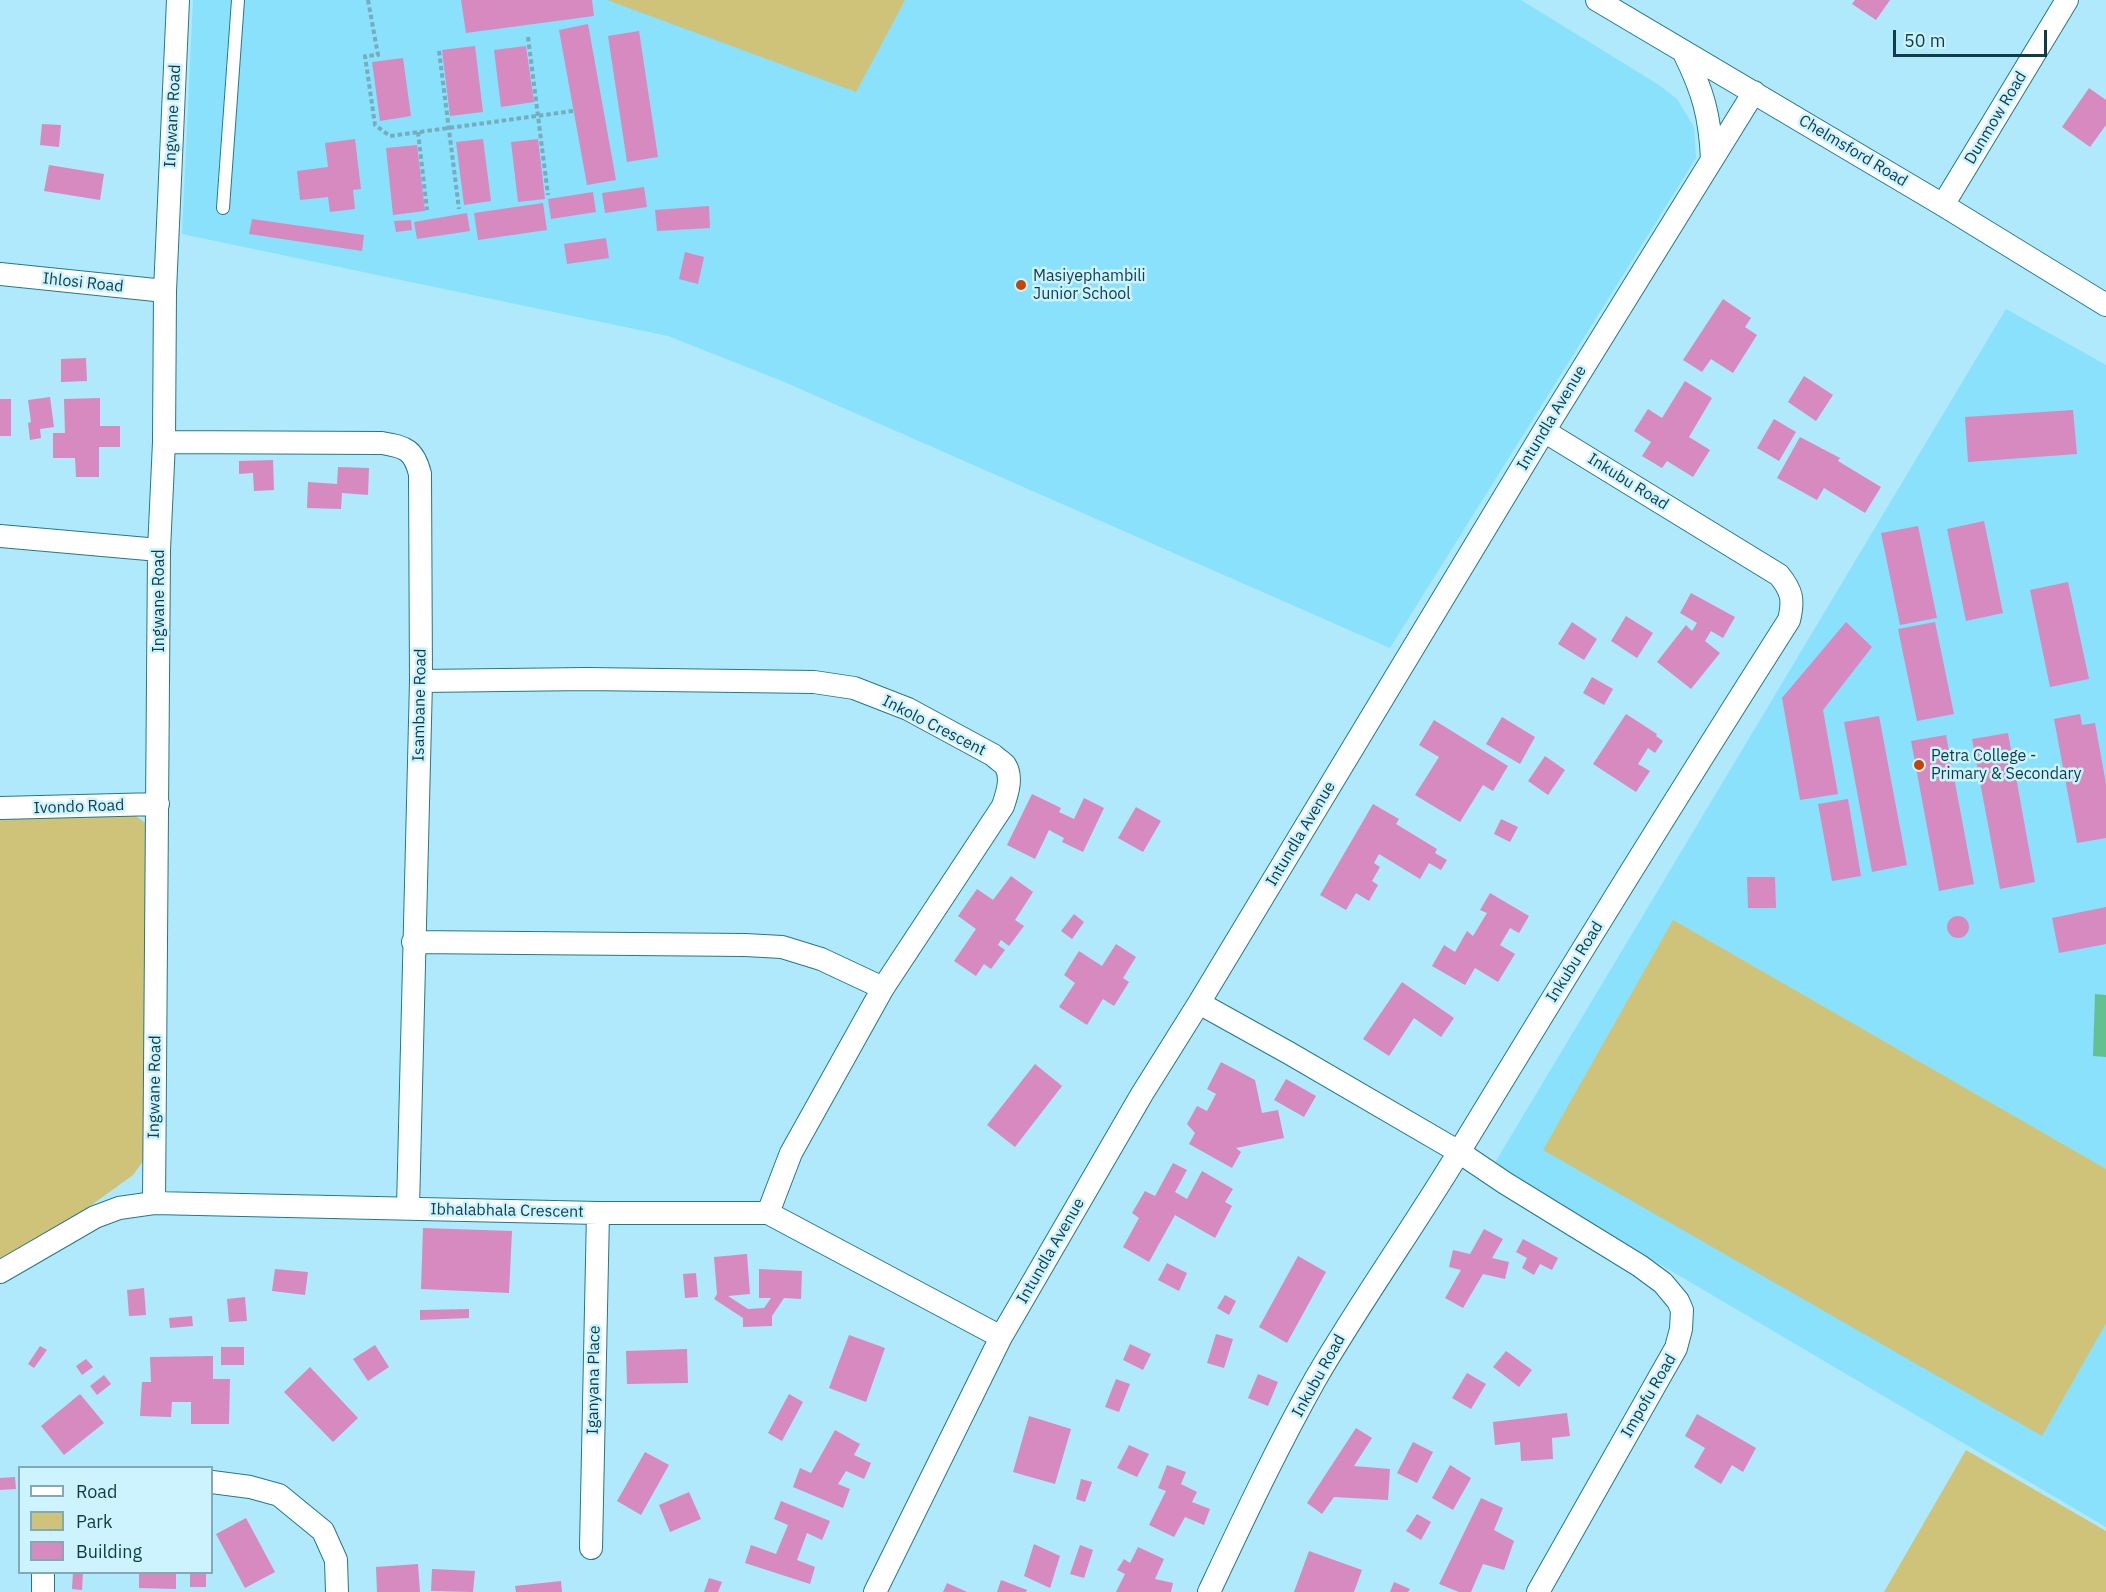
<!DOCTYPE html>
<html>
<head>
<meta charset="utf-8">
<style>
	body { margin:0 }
	#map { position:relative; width:2106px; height:1592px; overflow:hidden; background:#afe9fb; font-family:"IBM Plex Sans",sans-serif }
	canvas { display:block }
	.legend { position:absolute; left:18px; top:1466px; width:195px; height:108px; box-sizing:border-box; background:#cdf3ff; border:2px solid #81aab6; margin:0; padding:8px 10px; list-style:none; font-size:18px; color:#0e3c49 }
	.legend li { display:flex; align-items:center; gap:12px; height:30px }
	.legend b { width:30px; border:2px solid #81aab6 }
	.scale { position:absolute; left:1893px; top:30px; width:154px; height:27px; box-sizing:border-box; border:3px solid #0e3c49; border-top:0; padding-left:8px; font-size:18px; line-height:21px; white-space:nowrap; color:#0e3c49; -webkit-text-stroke:4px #cdf3ff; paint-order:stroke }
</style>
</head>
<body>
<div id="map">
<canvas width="2106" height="1592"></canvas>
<ul class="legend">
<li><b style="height:8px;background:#fff"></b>Road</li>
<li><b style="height:16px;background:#cfc37a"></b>Park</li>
<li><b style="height:16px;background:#d78abf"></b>Building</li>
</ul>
<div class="scale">50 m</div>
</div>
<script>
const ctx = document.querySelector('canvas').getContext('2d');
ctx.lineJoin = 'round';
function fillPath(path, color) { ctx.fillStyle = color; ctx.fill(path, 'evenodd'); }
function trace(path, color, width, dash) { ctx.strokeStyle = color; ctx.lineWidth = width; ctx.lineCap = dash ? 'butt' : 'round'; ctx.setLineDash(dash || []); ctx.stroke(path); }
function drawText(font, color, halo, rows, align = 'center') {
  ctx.font = font + ' "IBM Plex Sans",sans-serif'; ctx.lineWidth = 5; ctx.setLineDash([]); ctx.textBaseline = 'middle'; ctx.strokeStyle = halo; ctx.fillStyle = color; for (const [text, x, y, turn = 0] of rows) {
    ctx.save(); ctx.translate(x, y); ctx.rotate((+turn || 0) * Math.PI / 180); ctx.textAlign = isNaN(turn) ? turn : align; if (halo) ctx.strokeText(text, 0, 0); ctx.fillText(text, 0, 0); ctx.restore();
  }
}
const built = new Path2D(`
	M 193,0 L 1521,0 L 1659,85 L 1677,99 L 1694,127 L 1696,158 L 1390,648 L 782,381 L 668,336 L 182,234 Z
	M 2006,309 L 2106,365 L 2106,1527 L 1493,1166 Z`);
const green = new Path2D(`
	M 607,0 L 905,0 L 856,92 Z
	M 127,810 L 147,824 L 144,1160 L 133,1175 L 93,1204 L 0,1263 L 0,814 Z
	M 1673,920 L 2106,1169 L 2106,1323 L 2042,1436 L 1543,1150 Z
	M 1966,1450 L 2106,1531 L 2106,1592 L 1884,1592 Z`);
const water = new Path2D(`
	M 2095,994 L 2106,995 L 2106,1057 L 2093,1056 Z`);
const building = new Path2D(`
	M 461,0 L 592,0 L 594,16 L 466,33 Z
	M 1855,0 L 1890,0 L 1876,20 L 1852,4 Z
	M 588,24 L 616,180 L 587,185 L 559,30 Z
	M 639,31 L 658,157 L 627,162 L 608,36 Z
	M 475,46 L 483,112 L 450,116 L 442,50 Z
	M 526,46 L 534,102 L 501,107 L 494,50 Z
	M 403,58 L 411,116 L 380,121 L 372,62 Z
	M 2089,88 L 2106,100 L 2106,125 L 2090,147 L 2062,127 Z
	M 42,124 L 61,125 L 59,147 L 40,145 Z
	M 355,139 L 361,189 L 353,190 L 355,209 L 330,212 L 328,197 L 300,200 L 297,171 L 328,167 L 325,143 Z
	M 483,139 L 491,201 L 464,205 L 456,142 Z
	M 538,139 L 545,199 L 518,202 L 511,142 Z
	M 417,145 L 425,211 L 393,215 L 386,148 Z
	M 49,165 L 104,174 L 100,200 L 44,191 Z
	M 644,187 L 647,207 L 605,213 L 602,193 Z
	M 593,192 L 596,212 L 551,219 L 548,199 Z
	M 543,203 L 547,230 L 478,240 L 474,213 Z
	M 709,206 L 710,228 L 657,231 L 655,210 Z
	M 467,213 L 470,231 L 417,239 L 414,222 Z
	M 252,219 L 364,235 L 362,251 L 249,234 Z
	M 411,220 L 412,230 L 396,232 L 394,221 Z
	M 606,238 L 609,258 L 567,264 L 564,244 Z
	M 685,252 L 704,257 L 698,284 L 679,279 Z
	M 1723,299 L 1751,318 L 1745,327 L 1757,335 L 1733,373 L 1711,359 L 1702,372 L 1683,360 Z
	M 86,358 L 87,381 L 61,382 L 61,359 Z
	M 1804,376 L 1833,395 L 1816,421 L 1788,402 Z
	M 1685,381 L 1712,398 L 1689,437 L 1710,450 L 1693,477 L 1667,461 L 1662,468 L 1642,456 L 1651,442 L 1634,431 L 1648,409 L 1662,418 Z
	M 50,397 L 54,427 L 40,429 L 41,438 L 30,440 L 28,423 L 31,422 L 28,400 Z
	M 100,398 L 100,426 L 120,426 L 120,447 L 99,447 L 99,477 L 76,477 L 75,458 L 53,458 L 53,433 L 65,433 L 64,399 Z
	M 0,399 L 11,399 L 11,436 L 0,436 Z
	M 2073,410 L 2077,454 L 1968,462 L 1965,417 Z
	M 1774,419 L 1796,432 L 1779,461 L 1757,448 Z
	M 1800,437 L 1840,458 L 1838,461 L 1881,487 L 1865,513 L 1824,488 L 1817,500 L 1777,478 Z
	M 273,460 L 274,490 L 254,491 L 253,473 L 239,474 L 239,461 Z
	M 338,467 L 369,468 L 368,495 L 342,493 L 341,509 L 307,508 L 308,482 L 337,484 Z
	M 1984,521 L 2003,613 L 1966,621 L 1947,529 Z
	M 1918,526 L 1937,618 L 1900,625 L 1881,533 Z
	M 2068,582 L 2089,679 L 2050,687 L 2030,590 Z
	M 1691,593 L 1735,617 L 1723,638 L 1711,631 L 1705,641 L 1720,653 L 1691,689 L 1657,662 L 1686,625 L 1692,631 L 1697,623 L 1680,613 Z
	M 1626,616 L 1653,633 L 1637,658 L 1611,641 Z
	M 1572,622 L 1597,639 L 1584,660 L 1558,644 Z
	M 1846,622 L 1872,647 L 1823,710 L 1838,794 L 1800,800 L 1782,698 Z
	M 1935,622 L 1954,714 L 1917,721 L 1898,629 Z
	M 1592,677 L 1613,689 L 1604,705 L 1583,693 Z
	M 1626,714 L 1657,734 L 1656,736 L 1663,741 L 1655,753 L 1648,748 L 1638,764 L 1650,771 L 1636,792 L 1593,764 Z
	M 2080,714 L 2082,725 L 2095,723 L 2106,784 L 2106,838 L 2077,843 L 2054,719 Z
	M 1879,716 L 1907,865 L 1872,872 L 1844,722 Z
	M 1502,717 L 1535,737 L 1520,764 L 1486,744 Z
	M 1434,720 L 1508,766 L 1493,791 L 1483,785 L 1460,822 L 1415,795 L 1439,757 L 1419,745 Z
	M 2008,733 L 2035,882 L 2000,889 L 1972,739 Z
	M 1946,735 L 1974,884 L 1939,891 L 1911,741 Z
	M 1545,756 L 1565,770 L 1548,795 L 1528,781 Z
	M 1032,794 L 1061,808 L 1059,812 L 1074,819 L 1084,798 L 1104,808 L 1083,852 L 1062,842 L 1064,838 L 1049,830 L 1035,859 L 1007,845 Z
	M 1848,799 L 1861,876 L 1832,881 L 1818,804 Z
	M 1373,804 L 1399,819 L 1396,824 L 1437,849 L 1435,853 L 1447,860 L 1441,870 L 1429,863 L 1420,879 L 1379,854 L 1374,863 L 1380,867 L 1372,881 L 1378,885 L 1369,901 L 1356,893 L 1346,910 L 1320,895 Z
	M 1136,807 L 1161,821 L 1143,852 L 1118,838 Z
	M 1501,819 L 1518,827 L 1510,842 L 1494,834 Z
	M 1011,876 L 1033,892 L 1015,920 L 1024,926 L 1009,946 L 1001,940 L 998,945 L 1005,950 L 991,969 L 984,964 L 976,976 L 954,961 L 976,929 L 958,916 L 977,889 L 993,900 Z
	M 1747,877 L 1775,877 L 1776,908 L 1748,908 Z
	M 1490,893 L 1529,916 L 1519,933 L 1510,928 L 1500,945 L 1515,954 L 1498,982 L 1475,968 L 1465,985 L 1432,966 L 1444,945 L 1455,952 L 1467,931 L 1473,936 L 1487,913 L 1480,910 Z
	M 2106,907 L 2106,944 L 2059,953 L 2052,918 Z
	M 1074,914 L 1084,922 L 1072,939 L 1061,931 Z
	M1947 927a11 11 0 1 1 22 0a11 11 0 1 1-22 0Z
	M 1116,944 L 1136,957 L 1123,978 L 1129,982 L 1114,1006 L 1103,999 L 1087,1025 L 1059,1007 L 1075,983 L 1064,975 L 1079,951 L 1102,966 Z
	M 1402,982 L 1454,1018 L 1441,1037 L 1414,1018 L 1389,1056 L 1363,1039 Z
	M 1221,1062 L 1255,1080 L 1262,1113 L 1278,1110 L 1284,1138 L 1236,1148 L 1241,1152 L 1232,1168 L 1189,1144 L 1195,1133 L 1187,1124 L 1197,1106 L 1207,1111 L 1216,1094 L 1207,1089 Z
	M 1035,1064 L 1062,1086 L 1015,1147 L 987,1125 Z
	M 1286,1079 L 1316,1096 L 1304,1117 L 1274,1100 Z
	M 1173,1163 L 1187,1170 L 1175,1192 L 1187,1199 L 1202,1171 L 1233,1189 L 1225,1202 L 1232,1206 L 1215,1238 L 1175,1215 L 1149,1262 L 1123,1247 L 1139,1218 L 1132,1213 L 1145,1191 L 1155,1196 Z
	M 423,1228 L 512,1231 L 509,1293 L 421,1289 Z
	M 1484,1229 L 1503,1239 L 1492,1258 L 1509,1262 L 1505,1279 L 1483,1274 L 1463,1308 L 1445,1298 L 1461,1270 L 1449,1267 L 1453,1250 L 1470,1254 Z
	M 1523,1239 L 1558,1258 L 1552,1270 L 1540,1264 L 1534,1275 L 1522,1268 L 1527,1258 L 1516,1252 Z
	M 747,1254 L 750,1294 L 728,1296 L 748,1309 L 764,1308 L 771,1298 L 759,1298 L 759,1269 L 802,1271 L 801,1299 L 784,1298 L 772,1316 L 772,1326 L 743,1327 L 743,1318 L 714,1299 L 717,1294 L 714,1257 Z
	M 1298,1256 L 1326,1272 L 1287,1343 L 1259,1327 Z
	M 1167,1263 L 1187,1273 L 1179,1291 L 1158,1280 Z
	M 275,1269 L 308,1272 L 305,1295 L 272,1291 Z
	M 696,1273 L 698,1297 L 685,1298 L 683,1274 Z
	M 144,1288 L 146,1315 L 129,1316 L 127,1290 Z
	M 1225,1295 L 1236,1301 L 1229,1315 L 1217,1308 Z
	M 245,1297 L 247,1321 L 229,1322 L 227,1299 Z
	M 469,1309 L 469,1318 L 420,1320 L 420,1310 Z
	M 192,1316 L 193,1326 L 170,1328 L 169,1318 Z
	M 1216,1334 L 1233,1339 L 1224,1368 L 1207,1363 Z
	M 849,1335 L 885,1348 L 866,1402 L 829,1388 Z
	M 1130,1344 L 1151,1354 L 1143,1370 L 1123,1360 Z
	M 375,1345 L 389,1367 L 368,1381 L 353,1359 Z
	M 40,1346 L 47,1350 L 34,1368 L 28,1364 Z
	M 221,1347 L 244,1347 L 244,1365 L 221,1365 Z
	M 687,1349 L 688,1383 L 627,1384 L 626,1351 Z
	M 1506,1351 L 1532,1370 L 1519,1387 L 1493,1367 Z
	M 213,1356 L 213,1379 L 230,1379 L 229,1424 L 191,1424 L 191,1402 L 172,1402 L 171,1417 L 140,1416 L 142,1382 L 151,1382 L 150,1357 Z
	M 86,1359 L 93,1367 L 82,1375 L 76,1366 Z
	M 310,1367 L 358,1418 L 333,1442 L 284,1392 Z
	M 1467,1373 L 1486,1384 L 1471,1409 L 1452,1398 Z
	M 1258,1374 L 1278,1382 L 1268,1406 L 1248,1398 Z
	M 104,1375 L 111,1384 L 97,1395 L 90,1386 Z
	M 1116,1379 L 1130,1384 L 1119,1412 L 1105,1407 Z
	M 80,1394 L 104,1423 L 64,1455 L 41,1426 Z
	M 789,1394 L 803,1402 L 782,1441 L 768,1433 Z
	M 1567,1413 L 1570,1436 L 1552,1438 L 1553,1459 L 1521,1461 L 1520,1442 L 1495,1445 L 1493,1422 Z
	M 1697,1414 L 1756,1448 L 1743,1472 L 1732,1465 L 1721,1484 L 1694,1467 L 1705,1448 L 1685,1436 Z
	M 1029,1416 L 1071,1429 L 1055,1484 L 1013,1472 Z
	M 1356,1428 L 1372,1438 L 1354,1466 L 1390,1469 L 1388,1500 L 1334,1497 L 1322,1514 L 1307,1503 Z
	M 835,1430 L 860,1444 L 854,1455 L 871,1463 L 864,1479 L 846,1471 L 838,1484 L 850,1489 L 843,1508 L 793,1487 L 800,1468 L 811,1473 Z
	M 1413,1442 L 1433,1452 L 1417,1483 L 1397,1473 Z
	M 1129,1445 L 1149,1454 L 1137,1477 L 1117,1468 Z
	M 645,1452 L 669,1465 L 641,1515 L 617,1501 Z
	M 1167,1465 L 1186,1472 L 1181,1484 L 1197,1492 L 1192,1502 L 1210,1509 L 1204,1525 L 1185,1517 L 1174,1537 L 1149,1525 L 1166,1491 L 1158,1488 Z
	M 1450,1465 L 1471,1478 L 1453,1510 L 1432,1498 Z
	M 15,1477 L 16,1489 L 0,1490 L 0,1478 Z
	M 1081,1479 L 1092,1482 L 1085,1502 L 1076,1499 Z
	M 689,1492 L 701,1519 L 670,1532 L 659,1505 Z
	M 1481,1498 L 1503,1508 L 1494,1530 L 1514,1541 L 1504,1570 L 1483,1564 L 1471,1592 L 1459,1592 L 1439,1584 Z
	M 781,1501 L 830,1521 L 822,1540 L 807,1533 L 797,1560 L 815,1567 L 810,1584 L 745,1563 L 751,1545 L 776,1554 L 788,1525 L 774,1519 Z
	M 1417,1514 L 1431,1522 L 1421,1540 L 1406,1531 Z
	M 246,1518 L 275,1572 L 245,1588 L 216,1534 Z
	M 1034,1544 L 1060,1556 L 1050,1588 L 1024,1576 Z
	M 1080,1545 L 1093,1550 L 1084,1578 L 1070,1574 Z
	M 1138,1547 L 1164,1559 L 1155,1579 L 1173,1583 L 1171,1592 L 1116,1592 L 1125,1574 L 1117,1570 L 1124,1559 L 1130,1563 Z
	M 1309,1551 L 1362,1570 L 1354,1592 L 1294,1592 Z
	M 418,1564 L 420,1592 L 377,1592 L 376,1567 Z
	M 432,1569 L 475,1571 L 473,1592 L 431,1591 Z
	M 73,1572 L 83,1572 L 82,1590 L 72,1589 Z
	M 139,1572 L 176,1572 L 176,1589 L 139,1588 Z
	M 190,1572 L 206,1572 L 206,1587 L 190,1587 Z
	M 709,1578 L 722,1582 L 718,1592 L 704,1592 Z
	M 1001,1580 L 1027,1590 L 1026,1592 L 997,1592 Z
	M 561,1581 L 562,1592 L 516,1592 L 515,1586 Z
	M 1394,1582 L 1410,1589 L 1408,1592 L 1390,1592 Z
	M 947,1583 L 967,1592 L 943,1592 Z`);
const path = new Path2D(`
	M 368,0 L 378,55 L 365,56 L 375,125 L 390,136 L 573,111
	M 528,37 L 548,195
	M 439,51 L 459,209
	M 418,132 L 427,210`);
const lane = new Path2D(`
	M 223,208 L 238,0`);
const street = new Path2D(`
	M 1597,0 L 1943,205 L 2106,305
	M 1684,53 C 1703,91 1710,116 1712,159
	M 1943,205 L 2067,0
	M 0,274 L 165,291
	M 164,442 L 382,443 C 406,447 414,450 420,474 L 421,681 L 408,1208
	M 0,536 L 159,550
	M 421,681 L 587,679 L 814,682 L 854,688 L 908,709 L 993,755 C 996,758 1002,762 1005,765 C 1013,777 1007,794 1003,806 L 883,988 L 791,1153 L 768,1213
	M 0,808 L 158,804
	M 413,942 L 745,945 L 782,947 L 821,959 L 883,988
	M 1199,1003 L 1289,1053 L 1459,1152 L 1505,1183 L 1640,1266 L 1663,1283 L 1678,1301 L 1682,1310 L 1681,1329 L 1676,1348 L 1538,1592
	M 154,1203 L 159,550 L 164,442 L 165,291 L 178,0
	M 0,1272 L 95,1217 L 119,1208 L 154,1203 L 598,1213 L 768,1213 L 1001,1337
	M 212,1482 L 250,1487 L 279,1495 L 323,1531 L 336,1560 L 337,1592
	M 591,1548 L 598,1213
	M 43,1592 L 43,1572
	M 875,1592 L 1001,1337 L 1142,1094 L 1199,1003 L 1544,431 L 1754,92
	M 1209,1592 C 1243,1520 1277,1447 1316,1378 C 1361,1301 1413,1228 1459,1152 C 1567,974 1677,796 1789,620 C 1794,600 1792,591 1779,575 L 1544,431`);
const markers = [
	[1021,285,6,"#c84300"],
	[1919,765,6,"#c84300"]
];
const streetNames = [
	["Ingwane Road",173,116,-87],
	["Dunmow Road",1996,118,-59],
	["Chelmsford Road",1853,151,31],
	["Ihlosi Road",83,283,6],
	["Intundla Avenue",1552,418,-59],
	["Inkubu Road",1628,482,32],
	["Ingwane Road",159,601,-90],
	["Isambane Road",420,705,-89],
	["Inkolo Crescent",934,726,27],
	["Ivondo Road",79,807,-2],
	["Intundla Avenue",1301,834,-59],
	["Inkubu Road",1575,962,-58],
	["Ingwane Road",155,1087,-89],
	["Ibhalabhala Crescent",507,1211,1],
	["Intundla Avenue",1051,1251,-60],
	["Inkubu Road",1319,1376,-61],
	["Iganyana Place",594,1380,-89],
	["Impofu Road",1649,1396,-60]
];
const poiNames = [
	["Masiyephambili",1033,276],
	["Junior School",1033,294],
	["Petra College -",1931,756],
	["Primary & Secondary",1931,774]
];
fillPath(built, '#89e1fc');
fillPath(green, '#cfc37a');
fillPath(water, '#63c090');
fillPath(building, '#d78abf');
trace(lane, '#23788e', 14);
trace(street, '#23788e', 24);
trace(path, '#76acbc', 4, [4.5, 3]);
trace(lane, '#fff', 12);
trace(street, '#fff', 22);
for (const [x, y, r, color] of markers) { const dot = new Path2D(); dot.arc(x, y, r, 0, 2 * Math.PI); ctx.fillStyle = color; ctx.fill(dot); trace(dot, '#cdf3ff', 2); }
drawText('16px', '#0e3c49', '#cdf3ff', streetNames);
drawText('16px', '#0e3c49', '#cdf3ff', poiNames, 'left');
</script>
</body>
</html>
